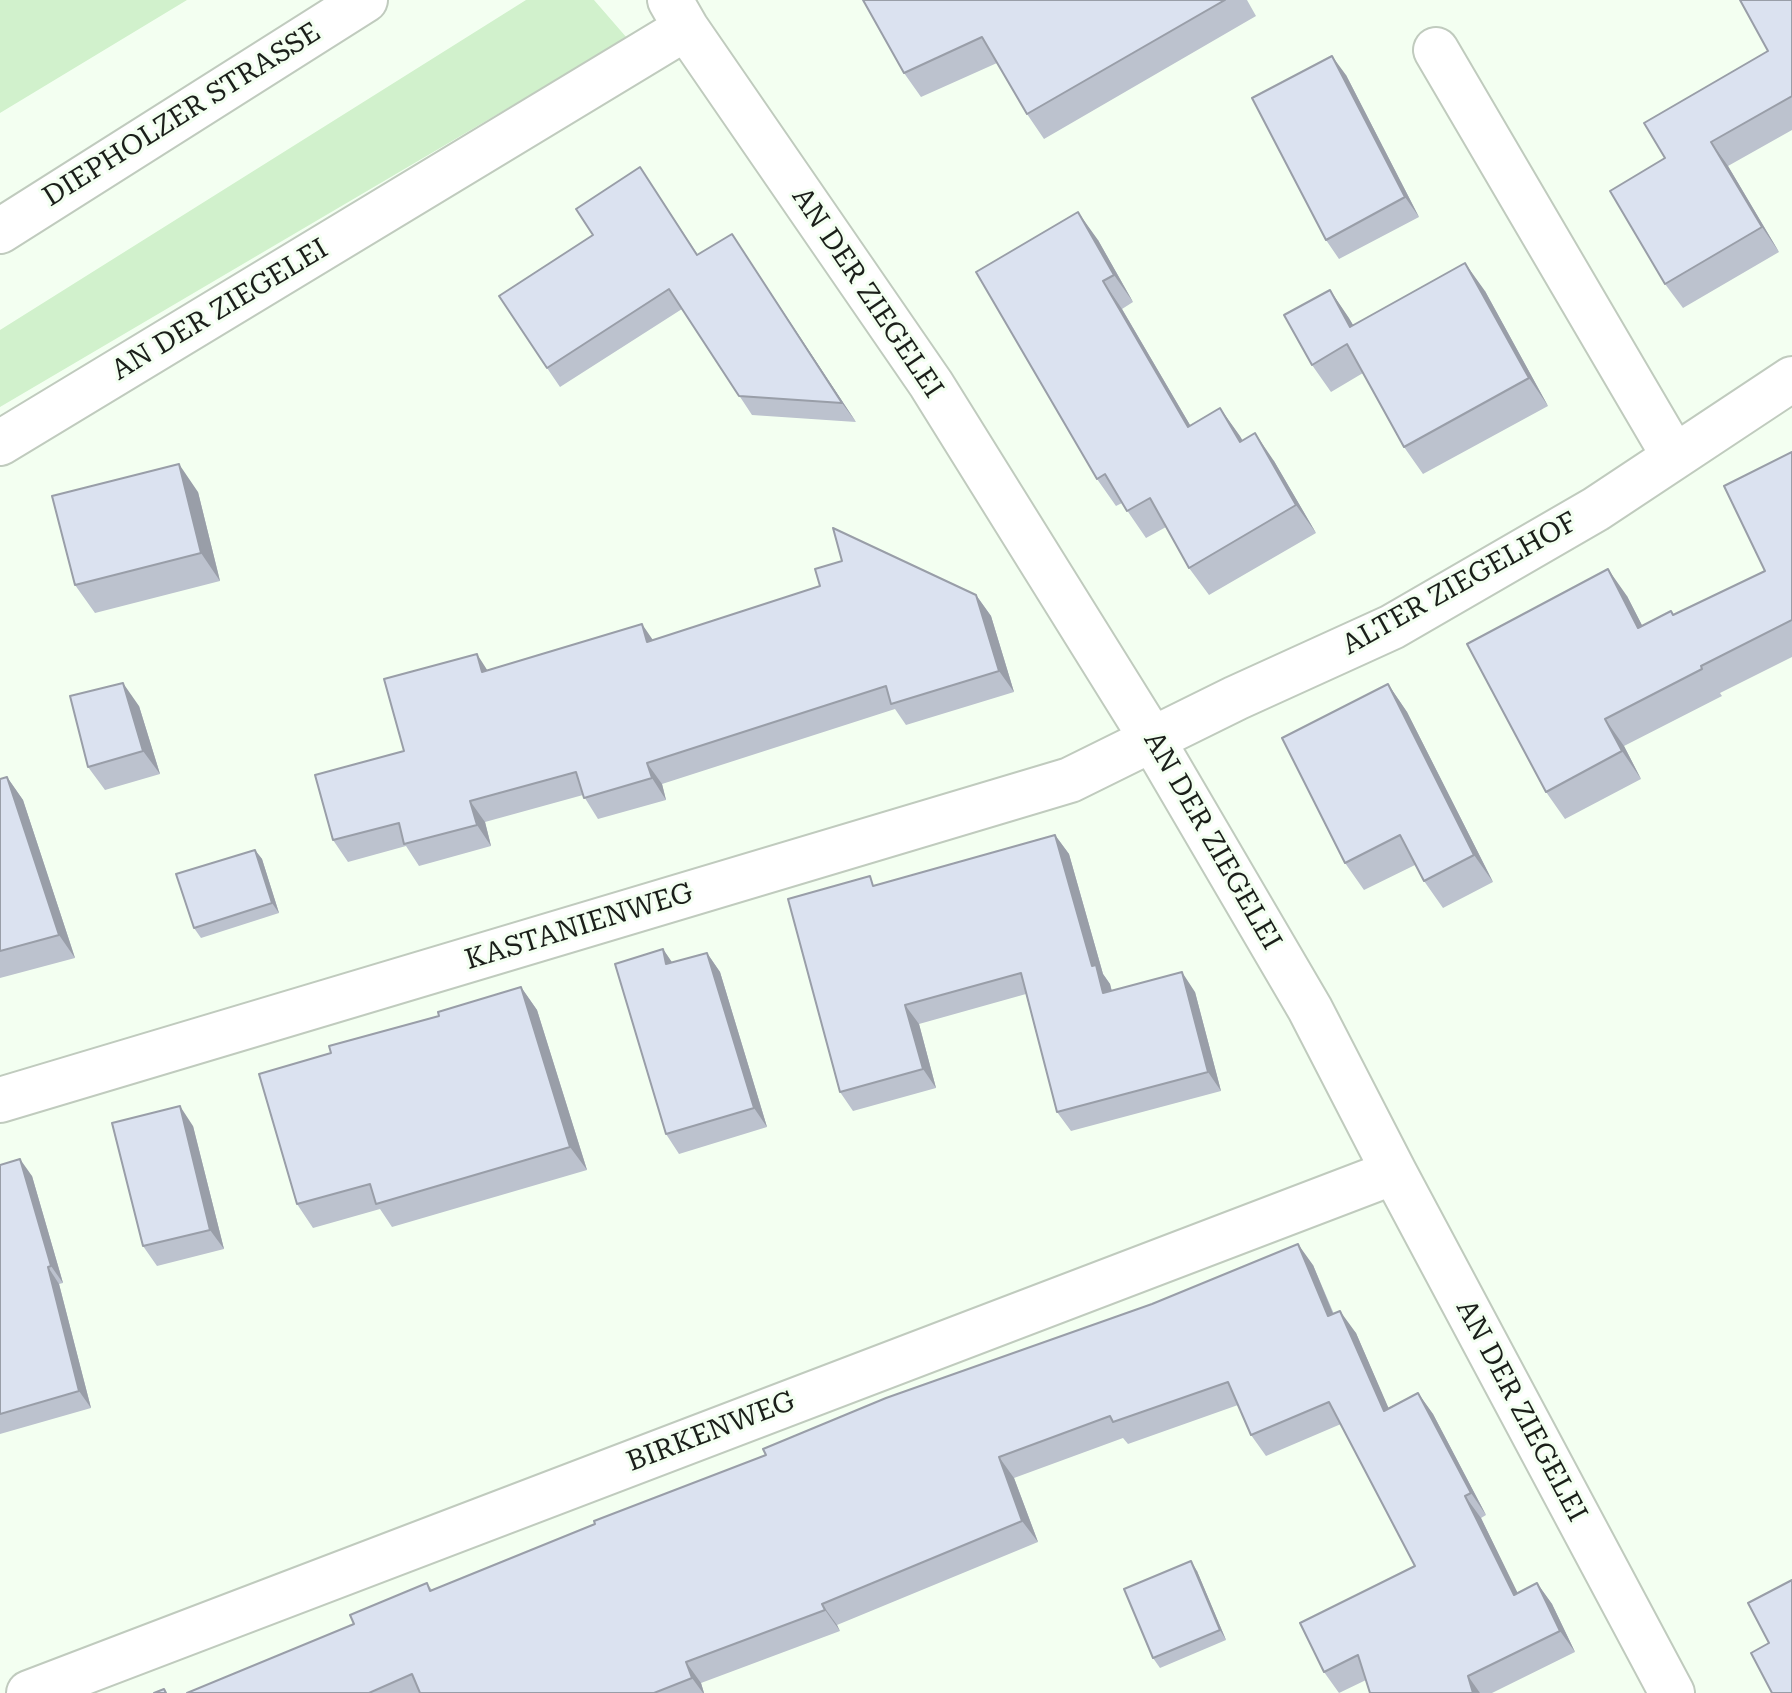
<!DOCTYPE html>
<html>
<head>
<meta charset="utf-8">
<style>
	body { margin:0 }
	canvas { display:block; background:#f3fff1 }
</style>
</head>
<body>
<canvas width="1792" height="1693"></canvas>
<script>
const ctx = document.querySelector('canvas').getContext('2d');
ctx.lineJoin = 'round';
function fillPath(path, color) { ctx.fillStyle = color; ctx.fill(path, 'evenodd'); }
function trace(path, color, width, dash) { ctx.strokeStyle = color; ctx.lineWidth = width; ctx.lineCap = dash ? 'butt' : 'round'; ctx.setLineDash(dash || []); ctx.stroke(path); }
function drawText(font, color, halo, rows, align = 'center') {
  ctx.font = font + ' "Roboto Serif",serif'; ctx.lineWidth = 6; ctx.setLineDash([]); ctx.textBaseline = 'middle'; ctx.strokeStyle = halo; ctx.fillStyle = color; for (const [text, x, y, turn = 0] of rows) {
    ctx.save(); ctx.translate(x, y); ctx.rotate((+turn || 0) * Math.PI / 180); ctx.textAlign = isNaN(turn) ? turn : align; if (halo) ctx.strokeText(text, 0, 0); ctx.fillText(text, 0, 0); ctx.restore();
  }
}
const green = new Path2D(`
	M 0,0 L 187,0 L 0,113 Z
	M 526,0 L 594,0 L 627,38 L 0,407 L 0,330 Z`);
const minor = new Path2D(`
	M 670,0 L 686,28 L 931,384 L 1152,739 L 1310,1009 L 1394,1172 L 1672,1693
	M 1436,50 L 1674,456
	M 0,443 L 686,28
	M 0,1100 L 1070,780 L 1236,698 L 1392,627 L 1596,509 L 1792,379
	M 29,1693 L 1394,1172`);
const major = new Path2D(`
	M 0,231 L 365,0`);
const wall = new Path2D(`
	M 863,0 L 1247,0 L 1256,16 L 1044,139 L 1027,114 L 997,63 L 921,97 L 904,73 Z
	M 1792,0 L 1792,130 L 1728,166 L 1779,252 L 1683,308 L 1665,284 L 1665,158 L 1768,51 Z
	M 1346,75 L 1419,217 L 1339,259 L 1326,240 Z
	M 640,167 L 698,255 L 732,234 L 856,422 L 752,415 L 682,309 L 560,387 L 547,368 L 593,235 Z
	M 1098,240 L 1133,302 L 1122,309 L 1190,425 L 1220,408 L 1243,441 L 1274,461 L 1316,533 L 1209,595 L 1189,568 L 1166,527 L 1146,538 L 1122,503 L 1116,506 L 1097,479 Z
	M 1330,290 L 1353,325 L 1485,291 L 1548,406 L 1423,474 L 1404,447 L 1363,373 L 1331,392 L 1312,365 Z
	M 1792,452 L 1792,657 L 1720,693 L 1722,696 L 1624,746 L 1641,779 L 1565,819 L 1546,792 L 1627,596 L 1642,626 L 1674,615 L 1765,571 Z
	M 198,492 L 220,581 L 95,613 L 75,585 Z
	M 976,595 L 991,616 L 1014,692 L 906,725 L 895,709 L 662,784 L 666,800 L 598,819 L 583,795 L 485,822 L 491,846 L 419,866 L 406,846 L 348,862 L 333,840 L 404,751 L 487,670 L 653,640 Z
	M 1388,684 L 1407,712 L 1493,882 L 1443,908 L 1424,881 L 1415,865 L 1364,890 L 1345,863 Z
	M 139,706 L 160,774 L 105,790 L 88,767 Z
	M 7,777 L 23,800 L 75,958 L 0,978 L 0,779 Z
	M 1055,835 L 1069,854 L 1103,974 L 1110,984 L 1112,991 L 1195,992 L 1221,1091 L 1071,1131 L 1057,1112 L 1026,994 L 919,1024 L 936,1088 L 853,1111 L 840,1092 L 876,885 Z
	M 255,850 L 262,859 L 279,913 L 201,938 L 194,928 Z
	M 663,949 L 672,963 L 707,953 L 720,972 L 767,1127 L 679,1154 L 666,1134 Z
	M 521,987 L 537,1010 L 587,1170 L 392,1227 L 380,1209 L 313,1228 L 297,1204 L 331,1053 Z
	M 193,1126 L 224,1249 L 157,1266 L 143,1246 Z
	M 0,1165 L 32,1176 L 63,1283 L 59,1284 L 91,1408 L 0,1434 Z
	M 1313,1265 L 1334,1314 L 1356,1333 L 1388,1408 L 1418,1393 L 1433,1414 L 1486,1515 L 1481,1518 L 1517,1593 L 1537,1583 L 1552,1604 L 1575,1652 L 1492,1693 L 1370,1693 L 1366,1680 L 1339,1693 L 1324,1672 L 1415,1566 L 1341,1424 L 1266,1456 L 1251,1435 L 1238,1405 L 1128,1444 L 1123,1438 L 1014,1478 L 1038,1542 L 837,1625 L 840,1631 L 701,1683 L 704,1693 L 187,1693 L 354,1624 L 427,1583 L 432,1590 Z
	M 1197,1571 L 1226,1640 L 1160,1668 L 1153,1658 Z`);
const shadedWall = new Path2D(`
	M 1332,56 L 1346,75 L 1419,217 L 1405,197 Z
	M 1711,142 L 1728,166 L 1779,252 L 1762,227 Z
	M 1078,212 L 1098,240 L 1133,302 L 1114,275 Z
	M 732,234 L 745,254 L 856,422 L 842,403 Z
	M 1465,263 L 1485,291 L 1548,406 L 1529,378 Z
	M 1103,281 L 1122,309 L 1207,454 L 1188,427 Z
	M 1330,290 L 1349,318 L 1370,354 L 1350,327 Z
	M 1220,408 L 1240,436 L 1259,470 L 1240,442 Z
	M 1255,433 L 1274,461 L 1316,533 L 1296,505 Z
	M 179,464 L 198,492 L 220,581 L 201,553 Z
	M 1608,569 L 1627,596 L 1658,656 L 1638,628 Z
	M 976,595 L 991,616 L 1014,692 L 999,671 Z
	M 642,624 L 657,646 L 647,642 Z
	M 477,654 L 491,676 L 482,672 Z
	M 123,683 L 139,706 L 160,774 L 143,751 Z
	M 1388,684 L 1407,712 L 1493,882 L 1474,855 Z
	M 1605,719 L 1624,746 L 1641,779 L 1622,751 Z
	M 647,763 L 662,784 L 666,800 L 652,778 Z
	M 7,777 L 23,800 L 75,958 L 59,935 Z
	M 470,801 L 485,822 L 491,846 L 477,825 Z
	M 1055,835 L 1069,854 L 1103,974 L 1110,984 L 1117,1013 L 1103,993 L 1092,966 Z
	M 255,850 L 262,859 L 279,913 L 272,903 Z
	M 663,949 L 676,968 L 666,964 Z
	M 707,953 L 720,972 L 767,1127 L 754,1108 Z
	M 1182,972 L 1195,992 L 1221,1091 L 1208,1072 Z
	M 521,987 L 537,1010 L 587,1170 L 570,1147 Z
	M 905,1005 L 919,1024 L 936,1088 L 923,1069 Z
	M 180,1106 L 193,1126 L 224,1249 L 210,1230 Z
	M 20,1159 L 32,1176 L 63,1283 L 51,1266 Z
	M 1298,1244 L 1313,1265 L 1343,1338 L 1328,1316 Z
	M 48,1267 L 59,1284 L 91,1408 L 79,1391 Z
	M 1340,1311 L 1356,1333 L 1399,1432 L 1384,1411 Z
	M 1418,1393 L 1433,1414 L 1486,1515 L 1471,1493 Z
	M 999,1457 L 1014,1478 L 1038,1542 L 1022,1521 Z
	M 1465,1496 L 1481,1518 L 1529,1616 L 1514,1595 Z
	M 1191,1561 L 1197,1571 L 1226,1640 L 1220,1630 Z
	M 1537,1583 L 1552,1604 L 1575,1652 L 1560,1631 Z
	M 822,1604 L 837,1625 L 840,1631 L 825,1610 Z
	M 686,1662 L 701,1683 L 704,1693 L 703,1693 L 692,1678 Z
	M 1468,1676 L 1480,1693 L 1473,1693 Z`);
const building = new Path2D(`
	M 863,0 L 1225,0 L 1027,114 L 982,37 L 904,73 Z
	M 1740,0 L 1792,0 L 1792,96 L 1711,142 L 1762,227 L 1665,284 L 1610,191 L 1665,158 L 1644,123 L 1768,51 Z
	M 1332,56 L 1405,197 L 1326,240 L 1252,98 Z
	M 640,167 L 697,255 L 732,234 L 842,403 L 739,396 L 669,289 L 547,368 L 499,296 L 593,235 L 576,209 Z
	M 1078,212 L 1114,275 L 1103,281 L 1188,427 L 1220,408 L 1240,442 L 1255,433 L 1296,505 L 1189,568 L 1150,498 L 1127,511 L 1105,474 L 1097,479 L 976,272 Z
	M 1465,263 L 1529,378 L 1404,447 L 1347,344 L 1312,365 L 1284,315 L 1330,290 L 1350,327 Z
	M 1792,452 L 1792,620 L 1701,666 L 1702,669 L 1605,719 L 1622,751 L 1546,792 L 1467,644 L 1608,569 L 1638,628 L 1671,611 L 1673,615 L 1765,571 L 1724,486 Z
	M 179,464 L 201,553 L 75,585 L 52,496 Z
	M 833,528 L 976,595 L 999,671 L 891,704 L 886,686 L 647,763 L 652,778 L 584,798 L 576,772 L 470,801 L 477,825 L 404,844 L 399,823 L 333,840 L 315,775 L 404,751 L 384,679 L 477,654 L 482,672 L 642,624 L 647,642 L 820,586 L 815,569 L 842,561 Z
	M 123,683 L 143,751 L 88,767 L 70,696 Z
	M 1388,684 L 1474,855 L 1424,881 L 1400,835 L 1345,863 L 1282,738 Z
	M 7,777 L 59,935 L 0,951 L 0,779 Z
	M 1055,835 L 1092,966 L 1096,965 L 1103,993 L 1182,972 L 1208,1072 L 1057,1112 L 1021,973 L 905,1005 L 923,1069 L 840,1092 L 788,899 L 870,876 L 873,886 Z
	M 255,850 L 272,903 L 194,928 L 176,874 Z
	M 663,949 L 666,964 L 707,953 L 754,1108 L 666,1134 L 615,964 Z
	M 521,987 L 570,1147 L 376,1204 L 370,1184 L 297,1204 L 259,1074 L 331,1053 L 329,1046 L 439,1016 L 438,1012 Z
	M 180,1106 L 210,1230 L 143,1246 L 112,1123 Z
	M 20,1159 L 51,1266 L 48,1267 L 79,1391 L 0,1414 L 0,1165 Z
	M 1298,1244 L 1328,1316 L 1340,1311 L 1384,1411 L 1418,1393 L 1471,1493 L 1465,1496 L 1514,1595 L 1537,1583 L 1560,1631 L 1468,1676 L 1473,1693 L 1370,1693 L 1358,1655 L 1324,1672 L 1300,1623 L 1415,1566 L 1329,1402 L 1251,1435 L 1228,1382 L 1113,1422 L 1110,1416 L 999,1457 L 1022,1521 L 822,1604 L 825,1610 L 686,1662 L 692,1678 L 654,1693 L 420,1693 L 412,1674 L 369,1693 L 187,1693 L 354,1624 L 350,1615 L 427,1583 L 430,1591 L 595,1524 L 594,1521 L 766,1455 L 763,1449 L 886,1398 L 1152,1304 Z
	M 1191,1561 L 1220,1630 L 1153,1658 L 1124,1589 Z
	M 1792,1580 L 1792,1693 L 1772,1693 L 1751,1653 L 1769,1643 L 1748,1603 Z
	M 164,1689 L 166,1693 L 154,1693 Z`);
const streetNames = [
	["DIEPHOLZER STRASSE",182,115,-32],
	["AN DER ZIEGELEI",867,293,56],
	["AN DER ZIEGELEI",220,310,-31],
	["ALTER ZIEGELHOF",1460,584,-29],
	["AN DER ZIEGELEI",1212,841,60],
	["KASTANIENWEG",579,927,-17],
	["AN DER ZIEGELEI",1521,1411,62],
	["BIRKENWEG",711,1432,-21]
];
fillPath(green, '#d1f1cc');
trace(minor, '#c0cbbe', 48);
trace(major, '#c0cbbe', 48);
trace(minor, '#fff', 44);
trace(major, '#fff', 44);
fillPath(wall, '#bcc2ce');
fillPath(shadedWall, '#999ea8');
fillPath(building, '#dbe2f0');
trace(building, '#999ea8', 2);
drawText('28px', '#1b1f1a', '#f3fff1', streetNames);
</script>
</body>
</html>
